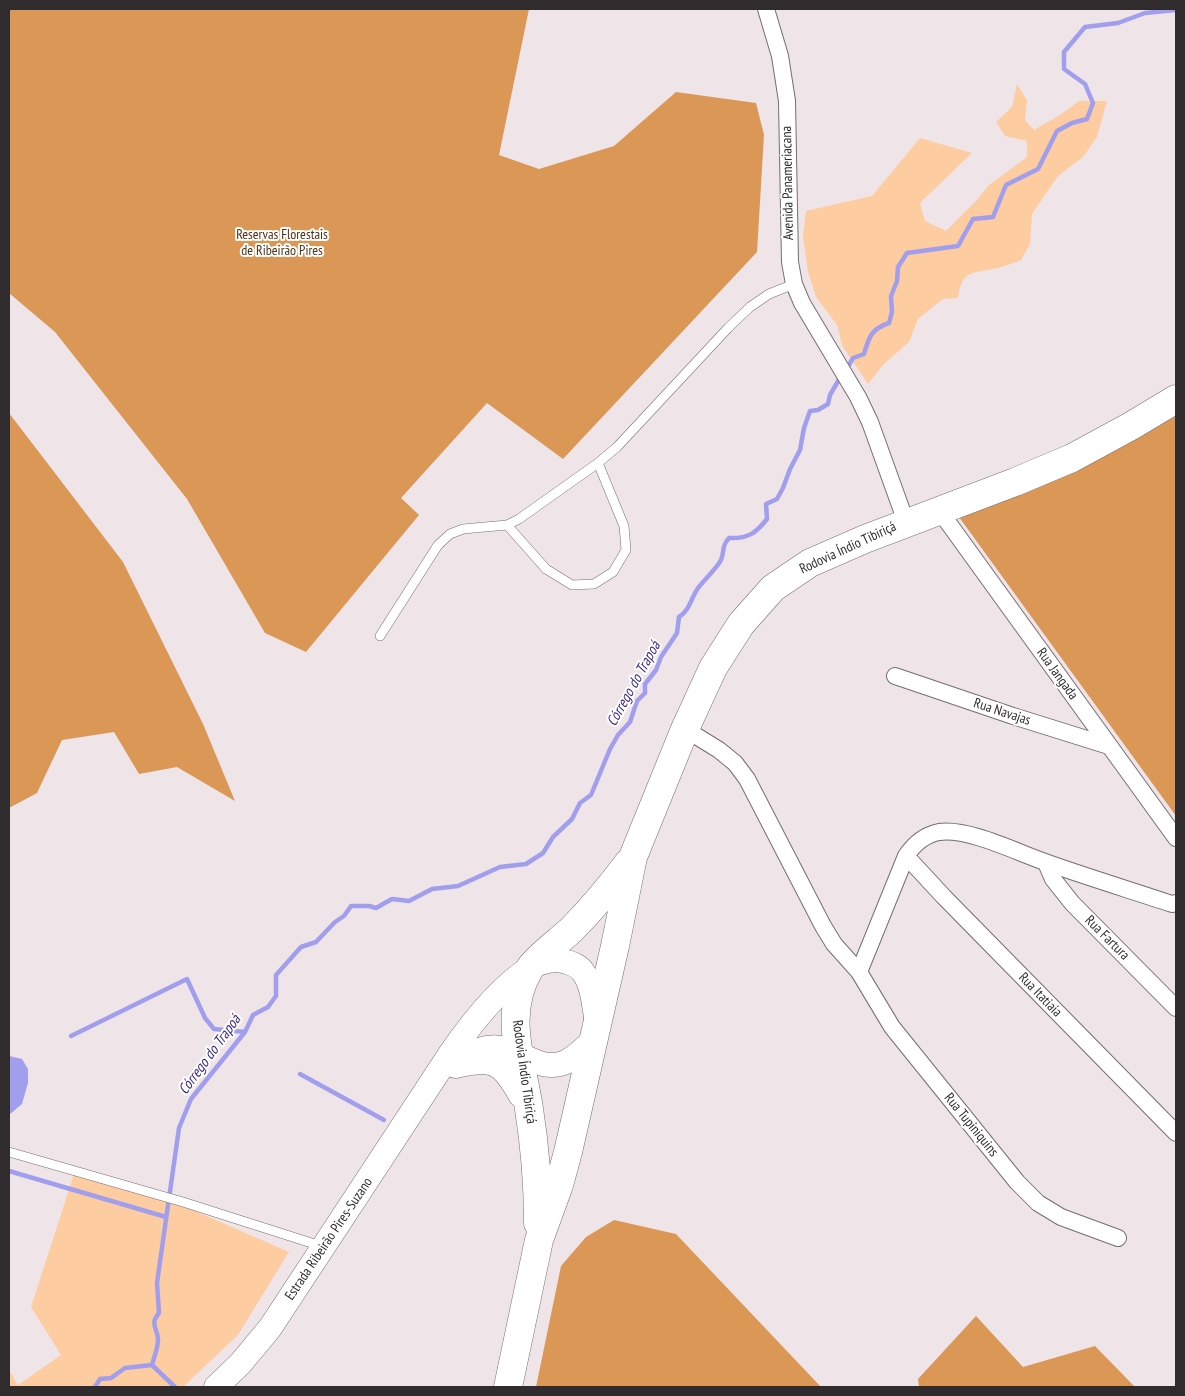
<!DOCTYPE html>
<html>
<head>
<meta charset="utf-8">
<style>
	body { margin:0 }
	#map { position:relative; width:1185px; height:1396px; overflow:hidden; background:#efe5e8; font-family:"PT Sans Narrow",sans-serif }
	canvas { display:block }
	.frame { position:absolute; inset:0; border:10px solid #302c2d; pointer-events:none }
</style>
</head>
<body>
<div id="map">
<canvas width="1185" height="1396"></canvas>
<div class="frame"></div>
</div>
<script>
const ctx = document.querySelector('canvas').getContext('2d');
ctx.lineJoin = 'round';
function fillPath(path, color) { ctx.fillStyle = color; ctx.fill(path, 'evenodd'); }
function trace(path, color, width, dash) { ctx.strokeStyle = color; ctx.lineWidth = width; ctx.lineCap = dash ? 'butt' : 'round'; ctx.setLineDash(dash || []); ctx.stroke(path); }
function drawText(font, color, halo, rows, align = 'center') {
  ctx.font = font + ' "PT Sans Narrow",sans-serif'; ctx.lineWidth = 4; ctx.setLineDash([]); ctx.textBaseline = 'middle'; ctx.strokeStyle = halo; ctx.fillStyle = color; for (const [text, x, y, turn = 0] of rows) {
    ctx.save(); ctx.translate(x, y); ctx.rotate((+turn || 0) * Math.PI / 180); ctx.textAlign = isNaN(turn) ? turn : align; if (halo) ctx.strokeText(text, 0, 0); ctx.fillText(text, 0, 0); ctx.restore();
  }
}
const green = new Path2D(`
	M 1017,84 L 1027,100 L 1025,120 L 1034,130 L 1060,115 L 1079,101 L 1107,101 L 1097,137 L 1083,157 L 1058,176 L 1032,214 L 1030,244 L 1021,260 C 1013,263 1005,266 998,268 C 974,274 962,268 958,298 L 943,299 L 918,319 L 909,342 L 884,364 L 868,384 L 842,345 L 837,325 L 816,297 L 808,272 L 803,236 L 806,211 L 872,196 L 920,138 L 972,153 L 920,203 L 925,221 L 946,231 L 976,201 L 989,185 L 1027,157 L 1027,141 L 1005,136 L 996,122 L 1012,107 Z
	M 75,1171 L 193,1210 L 289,1252 L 238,1335 L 183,1387 L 9,1387 L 9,1370 L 18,1385 L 61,1355 L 31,1307 Z`);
const forest = new Path2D(`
	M 9,9 L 529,9 L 499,155 L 539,169 L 614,146 L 676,92 L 756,103 L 764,135 L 757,252 L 563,459 L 487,403 L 401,498 L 419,515 L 306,652 L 265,633 L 187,499 L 55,332 L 9,293 Z
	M 9,413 L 123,562 L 203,724 L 235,801 L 177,767 L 139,774 L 114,732 L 62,740 L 37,793 L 9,808 Z
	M 1176,415 L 1176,816 L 959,517 L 1125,445 Z
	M 614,1220 L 676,1234 L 821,1387 L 536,1387 L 561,1266 L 586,1237 Z
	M 976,1316 L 1023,1367 L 1095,1346 L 1135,1387 L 919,1387 L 918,1379 Z`);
const water = new Path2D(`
	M 9,1056 L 22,1059 L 28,1069 L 28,1083 L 22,1104 L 9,1115 Z`);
const stream = new Path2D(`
	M 846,370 L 853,358 L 864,354 C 869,337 871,329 889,323 L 892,312 L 891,296 L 897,281 L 898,267 L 907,253 L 958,246 L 973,219 L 993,217 L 1006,185 L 1038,169 L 1057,131 L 1072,123 L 1087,119 L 1093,103 L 1085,84 L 1064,69 L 1064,52 L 1085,27 L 1118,23 L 1145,13 L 1176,10
	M 71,1036 L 187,979 L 205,1018 L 214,1029 L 245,1032
	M 300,1074 L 384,1120
	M 9,1171 L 166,1217
	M 152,1365 L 175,1387
	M 95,1387 L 100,1379 L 111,1378 L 125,1368 L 152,1365 C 154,1357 158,1348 158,1340 C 158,1328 149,1325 159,1313 L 157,1283 L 179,1128 L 191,1099 L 245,1032 L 253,1015 L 268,1007 L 276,996 L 276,975 L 301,947 L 316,942 L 335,922 L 344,916 L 351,906 L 369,906 L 376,908 L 392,899 L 409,901 L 432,889 L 458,886 L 500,867 L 526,864 L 543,853 L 553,837 L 572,819 L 580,803 L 591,795 L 610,749 L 618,735 L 630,722 L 637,701 L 645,693 L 645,684 L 656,670 L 661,657 L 677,633 L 679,617 C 690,610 691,598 698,588 C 704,580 717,568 721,560 C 725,550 721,547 729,538 C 748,539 756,533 767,519 L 766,504 L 777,499 L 783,488 L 790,469 L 800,450 L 804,428 L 810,411 L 818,410 L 828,404 L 830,395 L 841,376`);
const service = new Path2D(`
	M 507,525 L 546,569 L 572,585 L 594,584 L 613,572 L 626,550 L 624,526 L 598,463
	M 380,636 L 438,545 L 450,534 L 463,529 L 507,525 L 519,519 L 598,463 L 617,447 L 728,328 L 750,307 L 769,294 L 794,284
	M 9,1152 L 183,1202 L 321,1246`);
const minor = new Path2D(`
	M 766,9 L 780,56 L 787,101 L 790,262 L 794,284 L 802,303 L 858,397 L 870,422 L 906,522
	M 939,510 L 1176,838
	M 895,676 L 1013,716 L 1109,746
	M 685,729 L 719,750 L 735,763 L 747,779 L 823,926 L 834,944 L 859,972 L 892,1027 L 1017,1182 L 1038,1203 L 1061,1217 L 1118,1238
	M 906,856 L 944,897 L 1176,1133
	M 1046,863 L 1053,879 L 1072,903 L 1176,1008
	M 859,972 L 906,856 C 914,844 924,835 939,832 C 969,828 1016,852 1045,862 C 1087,877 1130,890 1172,904 L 1176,903`);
const secondary = new Path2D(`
	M 461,1060 C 509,1024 529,1078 566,1062 C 576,1057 585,1048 593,1040
	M 216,1387 L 240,1364 L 270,1328 L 450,1054 C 470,1025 500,987 530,968 C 540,961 556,958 567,962 C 573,964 579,966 583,972 C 593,985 594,1007 597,1023`);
const trunk = new Path2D(`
	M 455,1064 C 494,1055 503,1060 522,1094
	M 538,1223 C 538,1184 535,1147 529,1109 C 522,1060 502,1014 530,968 C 537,957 562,939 572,929 C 593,908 611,886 629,862
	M 508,1387 L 539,1240 L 559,1185 L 568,1152 L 615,946 L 633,857 L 685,729 L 713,668 L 741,624 L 773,588 L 810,563 L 865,539 L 1015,482 L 1072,458 L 1131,426 L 1176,399`);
const streetNames = [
	["Avenida Panameriacana",788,183,-91],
	["Rodovia Índio Tibiriçá",848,548,-25],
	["Rua Jangada",1057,674,54],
	["Rua Navajas",1002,712,18],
	["Rua Fartura",1107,938,45],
	["Rua Itatiaia",1040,995,46],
	["Rodovia Índio Tibiriçá",524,1072,82],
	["Rua Tupiniquins",971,1125,51],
	["Estrada Ribeirão Pires-Suzano",329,1239,-56]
];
const parkNames = [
	["Reservas Florestais",282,235],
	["de Ribeirão Pires",282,251]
];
const waterNames = [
	["Córrego do Trapoá",634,684,-61],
	["Córrego do Trapoá",210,1055,-54]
];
fillPath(green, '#fdcca0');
fillPath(forest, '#da9756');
fillPath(water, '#a19eee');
trace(stream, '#a19eee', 4.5);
trace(service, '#766d70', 10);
trace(minor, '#766d70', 18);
trace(secondary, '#766d70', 25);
trace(trunk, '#766d70', 29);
trace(service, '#fff', 9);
trace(minor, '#fff', 16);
trace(secondary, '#fff', 24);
trace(trunk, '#fff', 28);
drawText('14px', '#302c2d', '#fff', streetNames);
drawText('14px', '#4f3317', '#fff', parkNames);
drawText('italic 15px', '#3b2a85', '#fff', waterNames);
</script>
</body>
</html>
